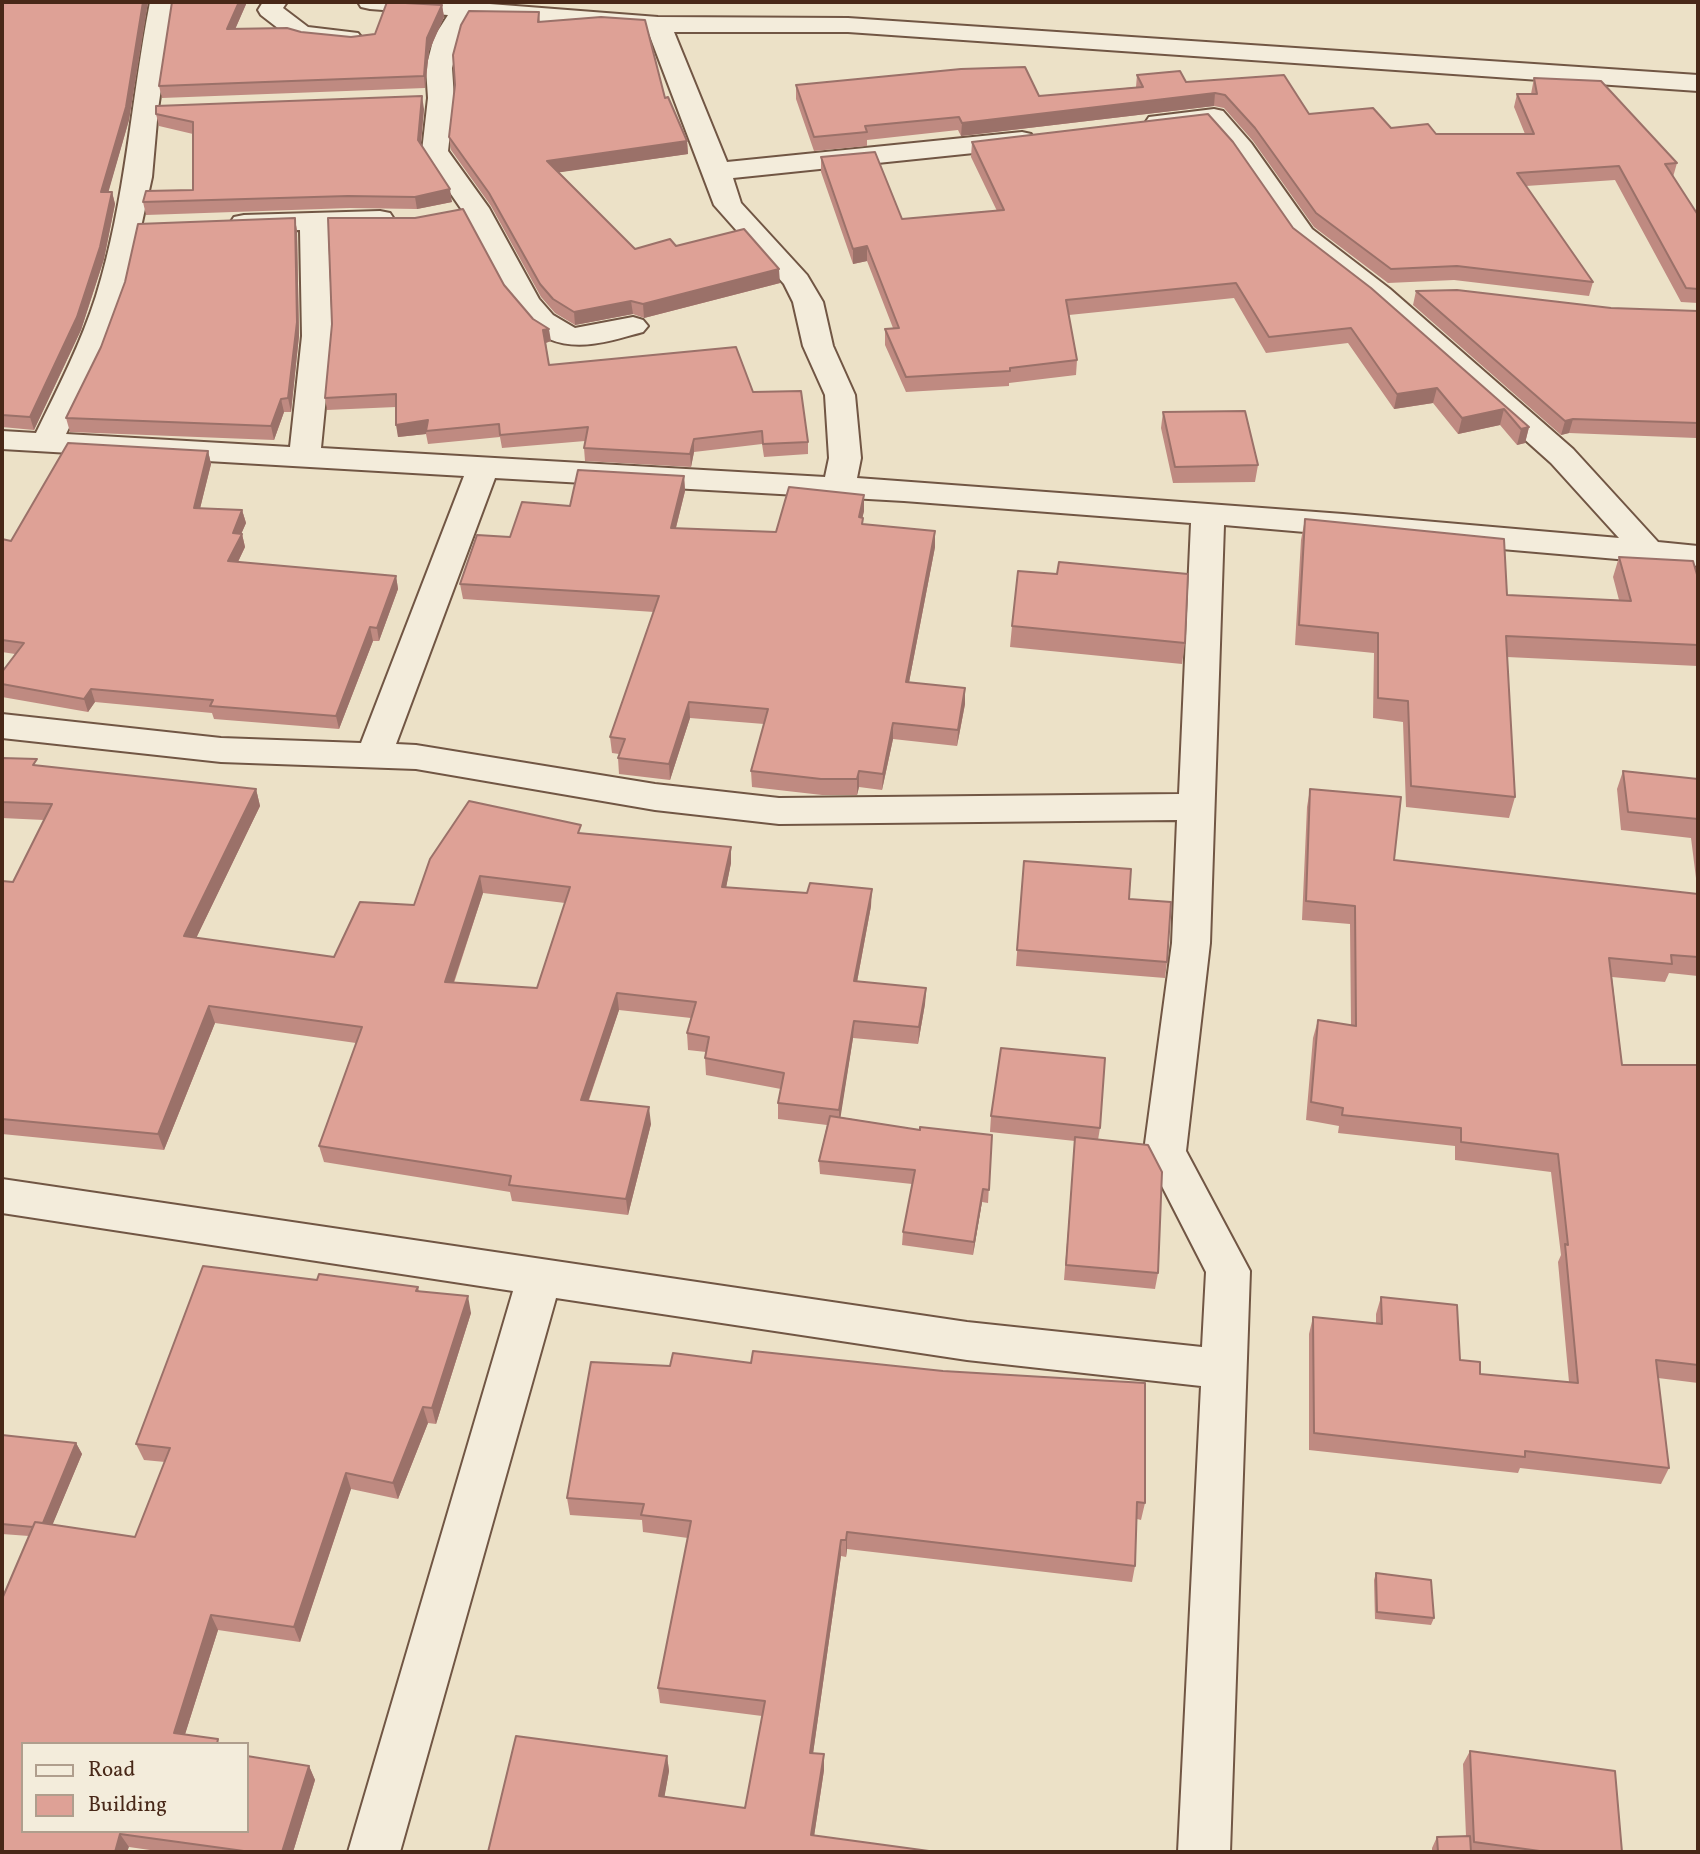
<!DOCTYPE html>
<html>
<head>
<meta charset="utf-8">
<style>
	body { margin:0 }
	#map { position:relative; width:1700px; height:1854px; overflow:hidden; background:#ece1c7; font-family:Vollkorn,serif }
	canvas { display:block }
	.frame { position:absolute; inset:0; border:4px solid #482818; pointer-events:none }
	.legend { position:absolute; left:21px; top:1742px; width:228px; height:91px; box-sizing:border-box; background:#f3ecdb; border:2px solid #af9e8d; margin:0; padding:9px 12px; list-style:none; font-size:21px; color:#482818 }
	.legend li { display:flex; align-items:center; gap:14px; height:35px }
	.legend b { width:35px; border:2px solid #af9e8d }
</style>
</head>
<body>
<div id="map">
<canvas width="1700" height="1854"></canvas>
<div class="frame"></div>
<ul class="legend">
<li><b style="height:9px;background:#f3ecdb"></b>Road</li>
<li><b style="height:19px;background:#dea196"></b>Building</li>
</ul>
</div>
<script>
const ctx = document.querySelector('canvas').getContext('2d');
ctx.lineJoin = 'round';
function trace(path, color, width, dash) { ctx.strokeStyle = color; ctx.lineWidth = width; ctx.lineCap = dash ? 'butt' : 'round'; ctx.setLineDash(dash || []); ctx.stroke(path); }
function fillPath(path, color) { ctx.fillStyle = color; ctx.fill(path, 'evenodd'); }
const minor = new Path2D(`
	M 150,2 L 174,2 L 158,109 L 152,177 L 126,295 L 102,360 L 66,434 L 290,447 L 302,336 L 300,230 L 244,231 L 234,229 L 230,223 L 234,217 L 244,215 L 380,211 L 390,213 L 394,219 L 390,225 L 328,229 L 332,336 L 321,448 L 825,477 L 829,458 L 825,395 L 803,346 L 793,302 L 784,284 L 714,205 L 648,31 L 472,17 L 460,37 L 452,68 L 454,98 L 448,151 L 489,208 L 539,299 L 553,315 L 575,328 L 633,317 L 643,320 L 648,326 L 643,332 C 613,340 580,352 549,339 C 509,322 486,248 464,213 C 450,192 435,172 422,151 L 428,98 L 426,68 L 434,37 L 448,15 L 370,9 L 361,7 L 358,2 L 464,2 L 658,17 L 848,18 L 1698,75 L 1698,91 L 848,32 L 674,32 L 727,162 L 1022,132 L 1031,134 L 1035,140 L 1031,146 L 1022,148 L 733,178 L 741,203 L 807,275 L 823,302 L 833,346 L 855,395 L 861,458 L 857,478 L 1343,514 L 1619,538 L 1551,463 L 1370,301 L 1292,241 L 1233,155 L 1207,126 L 1158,131 L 1149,129 L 1145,123 L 1149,117 L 1214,109 L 1223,111 L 1251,143 L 1312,229 L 1390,289 L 1573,449 L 1658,542 L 1698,546 L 1698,566 L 1224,525 L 1210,943 L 1186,1151 L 1250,1271 L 1230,1852 L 1178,1852 L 1201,1386 L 967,1360 L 556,1298 L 400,1852 L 348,1852 L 513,1291 L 2,1213 L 2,1179 L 967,1322 L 1202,1347 L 1206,1272 L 1144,1151 L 1172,943 L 1177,820 L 779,824 L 655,810 L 416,769 L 221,762 L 2,738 L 2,714 L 221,738 L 361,743 L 464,476 L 2,449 L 2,431 L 36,433 C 58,388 81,343 96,296 C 126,200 131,99 150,2 ZM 495,478 L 904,501 L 1191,523 L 1179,794 L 779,798 L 655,784 L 416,745 L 396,744 Z
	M 263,2 L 287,2 L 283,8 L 308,27 L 358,33 L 362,38 L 358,43 L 349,46 L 292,39 L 261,15 L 258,10 Z`);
const wall = new Path2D(`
	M 2,2 L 148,2 L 129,120 L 108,192 L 112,192 L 115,204 L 104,259 L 81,330 L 34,430 L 2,427 Z
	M 172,2 L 247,2 L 235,29 L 301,32 L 351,37 L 375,34 L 442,5 L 444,17 L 429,51 L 425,88 L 162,98 L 159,86 Z
	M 539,12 L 540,22 L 665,98 L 687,141 L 688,154 L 559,172 L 635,249 L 676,246 L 780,283 L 644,318 L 633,314 L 575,325 L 555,313 L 541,297 L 491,206 L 451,150 L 449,137 Z
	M 1137,75 L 1186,82 L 1309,114 L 1436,134 L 1525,134 L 1514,107 L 1517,94 L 1531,94 L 1534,78 L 1677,163 L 1673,177 L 1698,215 L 1698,303 L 1681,302 L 1615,180 L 1526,186 L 1593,282 L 1589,296 L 1454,280 L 1388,283 L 1314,227 L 1253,141 L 1224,108 L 1214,106 L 961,136 L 958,130 L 867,140 L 867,146 L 814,151 L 796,99 L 796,85 L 1039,96 L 1136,87 Z
	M 424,109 L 421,144 L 452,202 L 417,209 L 350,208 L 146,215 L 143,202 L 193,190 L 193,134 L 159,126 L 156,114 Z
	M 972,142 L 1293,228 L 1529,427 L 1525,443 L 1517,445 L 1500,425 L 1458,434 L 1433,403 L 1394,409 L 1348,343 L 1266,353 L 1234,298 L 1069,315 L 1077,360 L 1076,375 L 1009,383 L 1009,386 L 906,392 L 885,345 L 885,329 L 893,328 L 867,261 L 853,264 L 821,172 L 821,157 L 902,219 L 997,211 L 971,157 Z
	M 295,218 L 297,232 L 299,336 L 291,412 L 284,412 L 274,440 L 70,432 L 66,418 Z
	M 504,285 L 551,341 L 546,343 L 549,365 L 753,392 L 808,442 L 808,454 L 764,457 L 762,444 L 694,452 L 691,467 L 585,461 L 584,448 L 585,441 L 502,448 L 500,437 L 428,444 L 426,434 L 398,437 L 396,407 L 327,410 L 325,398 Z
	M 1416,291 L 1611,308 L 1698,311 L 1698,440 L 1696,438 L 1569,433 L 1561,435 L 1413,305 Z
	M 1163,412 L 1258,465 L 1255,482 L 1173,483 L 1161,428 Z
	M 208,451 L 211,464 L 200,508 L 242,510 L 246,523 L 241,534 L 242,534 L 245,547 L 238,562 L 396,576 L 398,589 L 379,641 L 373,641 L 339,729 L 214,719 L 212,713 L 95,702 L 88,712 L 2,697 L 2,672 L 15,654 L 2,652 L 2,539 L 11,541 Z
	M 684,476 L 685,491 L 676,528 L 776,532 L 864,495 L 864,511 L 862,518 L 863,518 L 863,524 L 935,547 L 909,682 L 965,704 L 957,746 L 893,739 L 882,790 L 859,787 L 857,795 L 822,795 L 752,787 L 751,771 L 764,724 L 690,718 L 670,780 L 619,774 L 618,758 L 619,754 L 612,753 L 610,737 L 654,612 L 463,599 L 460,584 L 510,537 L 570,506 Z
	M 1305,519 L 1507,595 L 1619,600 L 1613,577 L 1619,557 L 1698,578 L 1698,666 L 1507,657 L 1515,797 L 1509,818 L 1406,807 L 1403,722 L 1373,718 L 1374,653 L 1295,645 L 1301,540 Z
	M 1057,574 L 1185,643 L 1182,664 L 1010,647 L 1012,626 Z
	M 2,758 L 40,766 L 256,789 L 260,806 L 196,938 L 334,957 L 414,905 L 582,833 L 731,847 L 731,863 L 726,887 L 871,906 L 857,982 L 926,988 L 925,1004 L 918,1044 L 853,1038 L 840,1117 L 920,1130 L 992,1135 L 988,1203 L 982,1202 L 973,1255 L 902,1245 L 903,1232 L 912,1184 L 820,1174 L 819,1161 L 827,1125 L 778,1119 L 778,1103 L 781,1089 L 706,1075 L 705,1058 L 706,1052 L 688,1050 L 687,1033 L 691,1018 L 619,1010 L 589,1100 L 651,1124 L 628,1215 L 512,1201 L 510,1192 L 324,1162 L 319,1146 L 356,1043 L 215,1023 L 164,1150 L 2,1134 L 2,881 L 13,882 L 44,820 L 2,818 ZM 483,893 L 565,903 L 537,988 L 454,983 Z
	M 1623,771 L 1698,779 L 1698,976 L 1669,973 L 1665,982 L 1612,977 L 1622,1065 L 1698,1065 L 1698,1383 L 1658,1378 L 1669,1468 L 1661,1484 L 1520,1468 L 1518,1473 L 1309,1450 L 1309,1334 L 1313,1317 L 1376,1324 L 1376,1314 L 1381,1297 L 1460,1360 L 1480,1374 L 1569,1382 L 1558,1262 L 1561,1255 L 1551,1172 L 1455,1160 L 1455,1146 L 1338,1133 L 1339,1126 L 1306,1120 L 1313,1038 L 1318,1020 L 1351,1025 L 1350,924 L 1302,920 L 1307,807 L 1310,789 L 1394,860 L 1698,894 L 1691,838 L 1621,830 L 1617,789 Z
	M 1024,861 L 1129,899 L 1167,962 L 1165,978 L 1016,966 Z
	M 991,1116 L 1100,1128 L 1098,1140 L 1158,1273 L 1155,1289 L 1064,1280 L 1075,1141 L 990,1132 Z
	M 317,1280 L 418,1287 L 419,1291 L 471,1313 L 436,1424 L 428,1423 L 398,1499 L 351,1489 L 300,1642 L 218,1630 L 185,1734 L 23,1744 L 309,1766 L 315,1780 L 293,1852 L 164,1852 L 129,1847 L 2,1852 L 29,1536 L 2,1534 L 2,1435 L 76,1443 L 82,1454 L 52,1525 L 135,1537 L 165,1462 L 144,1460 L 136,1444 Z
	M 591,1362 L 1145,1503 L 1141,1520 L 1137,1519 L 1135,1566 L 1132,1582 L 847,1549 L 846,1557 L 841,1556 L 813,1753 L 824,1770 L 814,1836 L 488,1852 L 667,1756 L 669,1771 L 664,1797 L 745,1808 L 762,1716 L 660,1703 L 658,1688 L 688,1538 L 643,1532 L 642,1520 L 570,1515 L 567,1498 Z
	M 1376,1573 L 1434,1618 L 1431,1625 L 1375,1619 L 1374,1580 Z
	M 1470,1751 L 1622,1852 L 1432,1852 L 1432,1848 L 1437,1837 L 1466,1836 L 1463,1764 Z`);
const shadedWall = new Path2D(`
	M 143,2 L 148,2 L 129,120 L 105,204 L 101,192 Z
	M 239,2 L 247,2 L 230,41 L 227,29 Z
	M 442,5 L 444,17 L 429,51 L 425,88 L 424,76 L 427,38 Z
	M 1215,93 L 1214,106 L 961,136 L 962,123 Z
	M 422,96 L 424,109 L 420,152 L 418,140 Z
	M 687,141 L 688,154 L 548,174 L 547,161 Z
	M 450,189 L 452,202 L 417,209 L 415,197 Z
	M 112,192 L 115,204 L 104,259 L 81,330 L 34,430 L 30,417 Z
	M 295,218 L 297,232 L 299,336 L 291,412 L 288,398 Z
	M 867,246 L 867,261 L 853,264 L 853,249 Z
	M 779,269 L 780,283 L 644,318 L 643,304 Z
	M 631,301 L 633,314 L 575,325 L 574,312 Z
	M 549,329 L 551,341 L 545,343 L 543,330 Z
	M 1437,388 L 1433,403 L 1394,409 L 1397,394 Z
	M 281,399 L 284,412 L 274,440 L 271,426 Z
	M 1504,409 L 1500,425 L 1458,434 L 1462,418 Z
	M 1573,419 L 1569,433 L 1561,435 L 1565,421 Z
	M 428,420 L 426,434 L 398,437 L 396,425 Z
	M 1529,427 L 1525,443 L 1517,445 L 1521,429 Z
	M 694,439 L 694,452 L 691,467 L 690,454 Z
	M 208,451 L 211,464 L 197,521 L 194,508 Z
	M 684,476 L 685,491 L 672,543 L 671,528 Z
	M 864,495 L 864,511 L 859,533 L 859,517 Z
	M 242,510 L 246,523 L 236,546 L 233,533 Z
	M 935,531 L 935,547 L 906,698 L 906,682 Z
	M 242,534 L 245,547 L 232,574 L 228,561 Z
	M 396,576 L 398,589 L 379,641 L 377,628 Z
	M 370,627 L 373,641 L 339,729 L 336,716 Z
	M 965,688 L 965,704 L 957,746 L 958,730 Z
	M 91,689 L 95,702 L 88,712 L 84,699 Z
	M 689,702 L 690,718 L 670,780 L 669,764 Z
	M 893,723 L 893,739 L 882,790 L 883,774 Z
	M 859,771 L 859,787 L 857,795 L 857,779 Z
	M 256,789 L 260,806 L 189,953 L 184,936 Z
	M 731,847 L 731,863 L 723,903 L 722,887 Z
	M 480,876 L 483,893 L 448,999 L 445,982 Z
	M 872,889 L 871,906 L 854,998 L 854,981 Z
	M 926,988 L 925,1004 L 918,1044 L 919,1027 Z
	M 617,993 L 619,1010 L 583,1116 L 581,1100 Z
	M 209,1006 L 215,1023 L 164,1150 L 158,1134 Z
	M 854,1021 L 853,1038 L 839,1127 L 839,1110 Z
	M 649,1107 L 651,1124 L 628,1215 L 626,1199 Z
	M 983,1189 L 982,1202 L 973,1255 L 974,1242 Z
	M 468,1296 L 471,1313 L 436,1424 L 432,1408 Z
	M 423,1407 L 428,1423 L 398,1499 L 393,1483 Z
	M 76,1443 L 82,1454 L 47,1538 L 41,1527 Z
	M 346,1473 L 351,1489 L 300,1642 L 294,1627 Z
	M 847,1532 L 847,1549 L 846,1557 L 846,1540 Z
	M 841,1540 L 841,1556 L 811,1768 L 810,1753 Z
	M 211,1615 L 218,1630 L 182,1744 L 174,1733 Z
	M 824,1754 L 824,1770 L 812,1850 L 811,1835 Z
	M 667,1756 L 669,1771 L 662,1811 L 659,1796 Z
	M 309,1766 L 315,1780 L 293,1852 L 282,1852 Z
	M 120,1834 L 129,1847 L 127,1852 L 115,1852 Z`);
const building = new Path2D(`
	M 2,2 L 143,2 L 126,107 L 101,192 L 112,192 L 100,247 L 77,317 L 30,417 L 2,415 Z
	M 172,2 L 239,2 L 227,29 L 287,28 L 301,32 L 351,37 L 375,34 L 387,2 L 442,5 L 427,38 L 424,76 L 159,86 Z
	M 469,11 L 539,12 L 538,22 L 601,17 L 645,20 L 665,98 L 668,97 L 687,141 L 547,161 L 635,249 L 670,239 L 676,246 L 744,229 L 779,269 L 643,304 L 631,301 L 574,312 L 553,299 L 540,284 L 489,193 L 449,137 L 455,85 L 453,55 L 461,25 Z
	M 1025,67 L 1039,96 L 1143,87 L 1137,75 L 1180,71 L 1186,82 L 1284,75 L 1309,114 L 1373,108 L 1391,128 L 1428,124 L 1436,134 L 1534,134 L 1517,94 L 1537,94 L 1534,78 L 1601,81 L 1677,163 L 1665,164 L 1698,215 L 1698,289 L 1686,288 L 1619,166 L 1517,173 L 1593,282 L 1457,266 L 1391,269 L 1316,213 L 1255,128 L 1225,95 L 1215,93 L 962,123 L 959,117 L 865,126 L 867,132 L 814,137 L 796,85 L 961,69 Z
	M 422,96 L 418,140 L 450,189 L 415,197 L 348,196 L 143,202 L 146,191 L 193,190 L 193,122 L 156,114 L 156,106 Z
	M 1208,114 L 1233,142 L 1293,228 L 1371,288 L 1529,427 L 1521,429 L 1504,409 L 1462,418 L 1437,388 L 1397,394 L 1351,328 L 1269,337 L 1236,283 L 1066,300 L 1077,360 L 1010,368 L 1010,371 L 906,377 L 885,329 L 899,328 L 867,246 L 853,249 L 821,157 L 875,152 L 902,219 L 1004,210 L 972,142 Z
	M 463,209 L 504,285 L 533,319 L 549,329 L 543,330 L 549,365 L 736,347 L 753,392 L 801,391 L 808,442 L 763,444 L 762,431 L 694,439 L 690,454 L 584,448 L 588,427 L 500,435 L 499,424 L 426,431 L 428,420 L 396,425 L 396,394 L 325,398 L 332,324 L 328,218 L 415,218 Z
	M 295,218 L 297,322 L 288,398 L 281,399 L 271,426 L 66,418 L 101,347 L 125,282 L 138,224 Z
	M 1457,290 L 1611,308 L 1698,311 L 1698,423 L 1573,419 L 1565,421 L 1416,291 Z
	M 1245,411 L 1258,465 L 1175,467 L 1163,412 Z
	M 68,443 L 208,451 L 194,508 L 242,510 L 233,533 L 242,534 L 228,561 L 396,576 L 377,628 L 370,627 L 336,716 L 210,706 L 213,700 L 91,689 L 84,699 L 2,684 L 2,672 L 24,643 L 2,640 L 2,539 L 11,541 Z
	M 578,470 L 684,476 L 671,528 L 776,532 L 789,487 L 864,495 L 859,517 L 863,518 L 862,524 L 935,531 L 906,682 L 965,688 L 958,730 L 893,723 L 883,774 L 859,771 L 857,779 L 821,779 L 751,771 L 768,709 L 689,702 L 669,764 L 618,758 L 625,739 L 610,737 L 659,596 L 460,584 L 477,535 L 510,537 L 522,502 L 570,506 Z
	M 1305,519 L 1504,539 L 1507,595 L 1631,601 L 1619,557 L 1693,561 L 1698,578 L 1698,645 L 1506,636 L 1515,797 L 1411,786 L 1408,701 L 1378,698 L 1378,633 L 1299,625 Z
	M 1059,562 L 1188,574 L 1185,643 L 1012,626 L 1018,571 L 1057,574 Z
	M 2,758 L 37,759 L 33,765 L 256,789 L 184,936 L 334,957 L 360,902 L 414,905 L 430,859 L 469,801 L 581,825 L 578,833 L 731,847 L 722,887 L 807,893 L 810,883 L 872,889 L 854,981 L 926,988 L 919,1027 L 854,1021 L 839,1110 L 778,1103 L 784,1073 L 705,1058 L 709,1037 L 687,1033 L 696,1002 L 617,993 L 581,1100 L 649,1107 L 626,1199 L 509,1185 L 511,1176 L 319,1146 L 362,1027 L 209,1006 L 158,1134 L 2,1119 L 2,881 L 13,882 L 52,804 L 2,802 ZM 480,876 L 570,887 L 537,988 L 445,982 Z
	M 1623,771 L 1698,779 L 1698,819 L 1628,812 Z
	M 1310,789 L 1401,797 L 1394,860 L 1698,894 L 1698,957 L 1671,955 L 1672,964 L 1609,958 L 1622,1065 L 1698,1065 L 1698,1365 L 1656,1360 L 1669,1468 L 1525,1451 L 1525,1457 L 1314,1433 L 1313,1317 L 1382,1324 L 1381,1297 L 1457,1305 L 1460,1360 L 1480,1362 L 1480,1374 L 1578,1383 L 1565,1244 L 1568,1245 L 1558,1154 L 1461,1142 L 1461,1128 L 1342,1115 L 1343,1108 L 1311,1102 L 1318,1020 L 1356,1026 L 1355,906 L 1306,901 Z
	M 1024,861 L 1131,869 L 1129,899 L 1171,902 L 1167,962 L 1017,950 Z
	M 1001,1048 L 1105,1058 L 1100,1128 L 991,1116 Z
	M 830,1116 L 920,1130 L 920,1127 L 992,1135 L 989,1190 L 983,1189 L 974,1242 L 903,1232 L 915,1170 L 819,1161 Z
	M 1075,1137 L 1148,1145 L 1162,1172 L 1158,1273 L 1066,1265 Z
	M 203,1266 L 317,1280 L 319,1274 L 418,1287 L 416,1291 L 468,1296 L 432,1408 L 423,1407 L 393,1483 L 346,1473 L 294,1627 L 211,1615 L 174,1733 L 218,1739 L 217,1744 L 23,1744 L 23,1831 L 247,1831 L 247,1756 L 309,1766 L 282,1852 L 251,1852 L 120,1834 L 115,1852 L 2,1852 L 2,1599 L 35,1522 L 135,1537 L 170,1448 L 136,1444 Z
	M 753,1351 L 943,1371 L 1145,1383 L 1145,1503 L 1137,1502 L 1135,1566 L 847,1532 L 846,1540 L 841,1540 L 810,1753 L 824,1754 L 811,1835 L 929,1851 L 929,1852 L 488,1852 L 516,1736 L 667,1756 L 659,1796 L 745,1808 L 765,1701 L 658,1688 L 691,1521 L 641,1515 L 644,1504 L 567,1498 L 591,1362 L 670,1366 L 673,1353 L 751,1363 Z
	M 2,1435 L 76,1443 L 43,1523 L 35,1522 L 33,1527 L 2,1524 Z
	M 1376,1573 L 1431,1580 L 1434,1618 L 1377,1612 Z
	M 1470,1751 L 1615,1771 L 1622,1852 L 1547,1852 L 1474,1842 Z
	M 1470,1836 L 1471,1852 L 1438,1852 L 1437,1837 Z`);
trace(minor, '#715644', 4);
fillPath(minor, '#f3ecdb');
fillPath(wall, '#bf8a81');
fillPath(shadedWall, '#9b7169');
fillPath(building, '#dea196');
trace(building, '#9b7169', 2);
</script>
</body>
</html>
